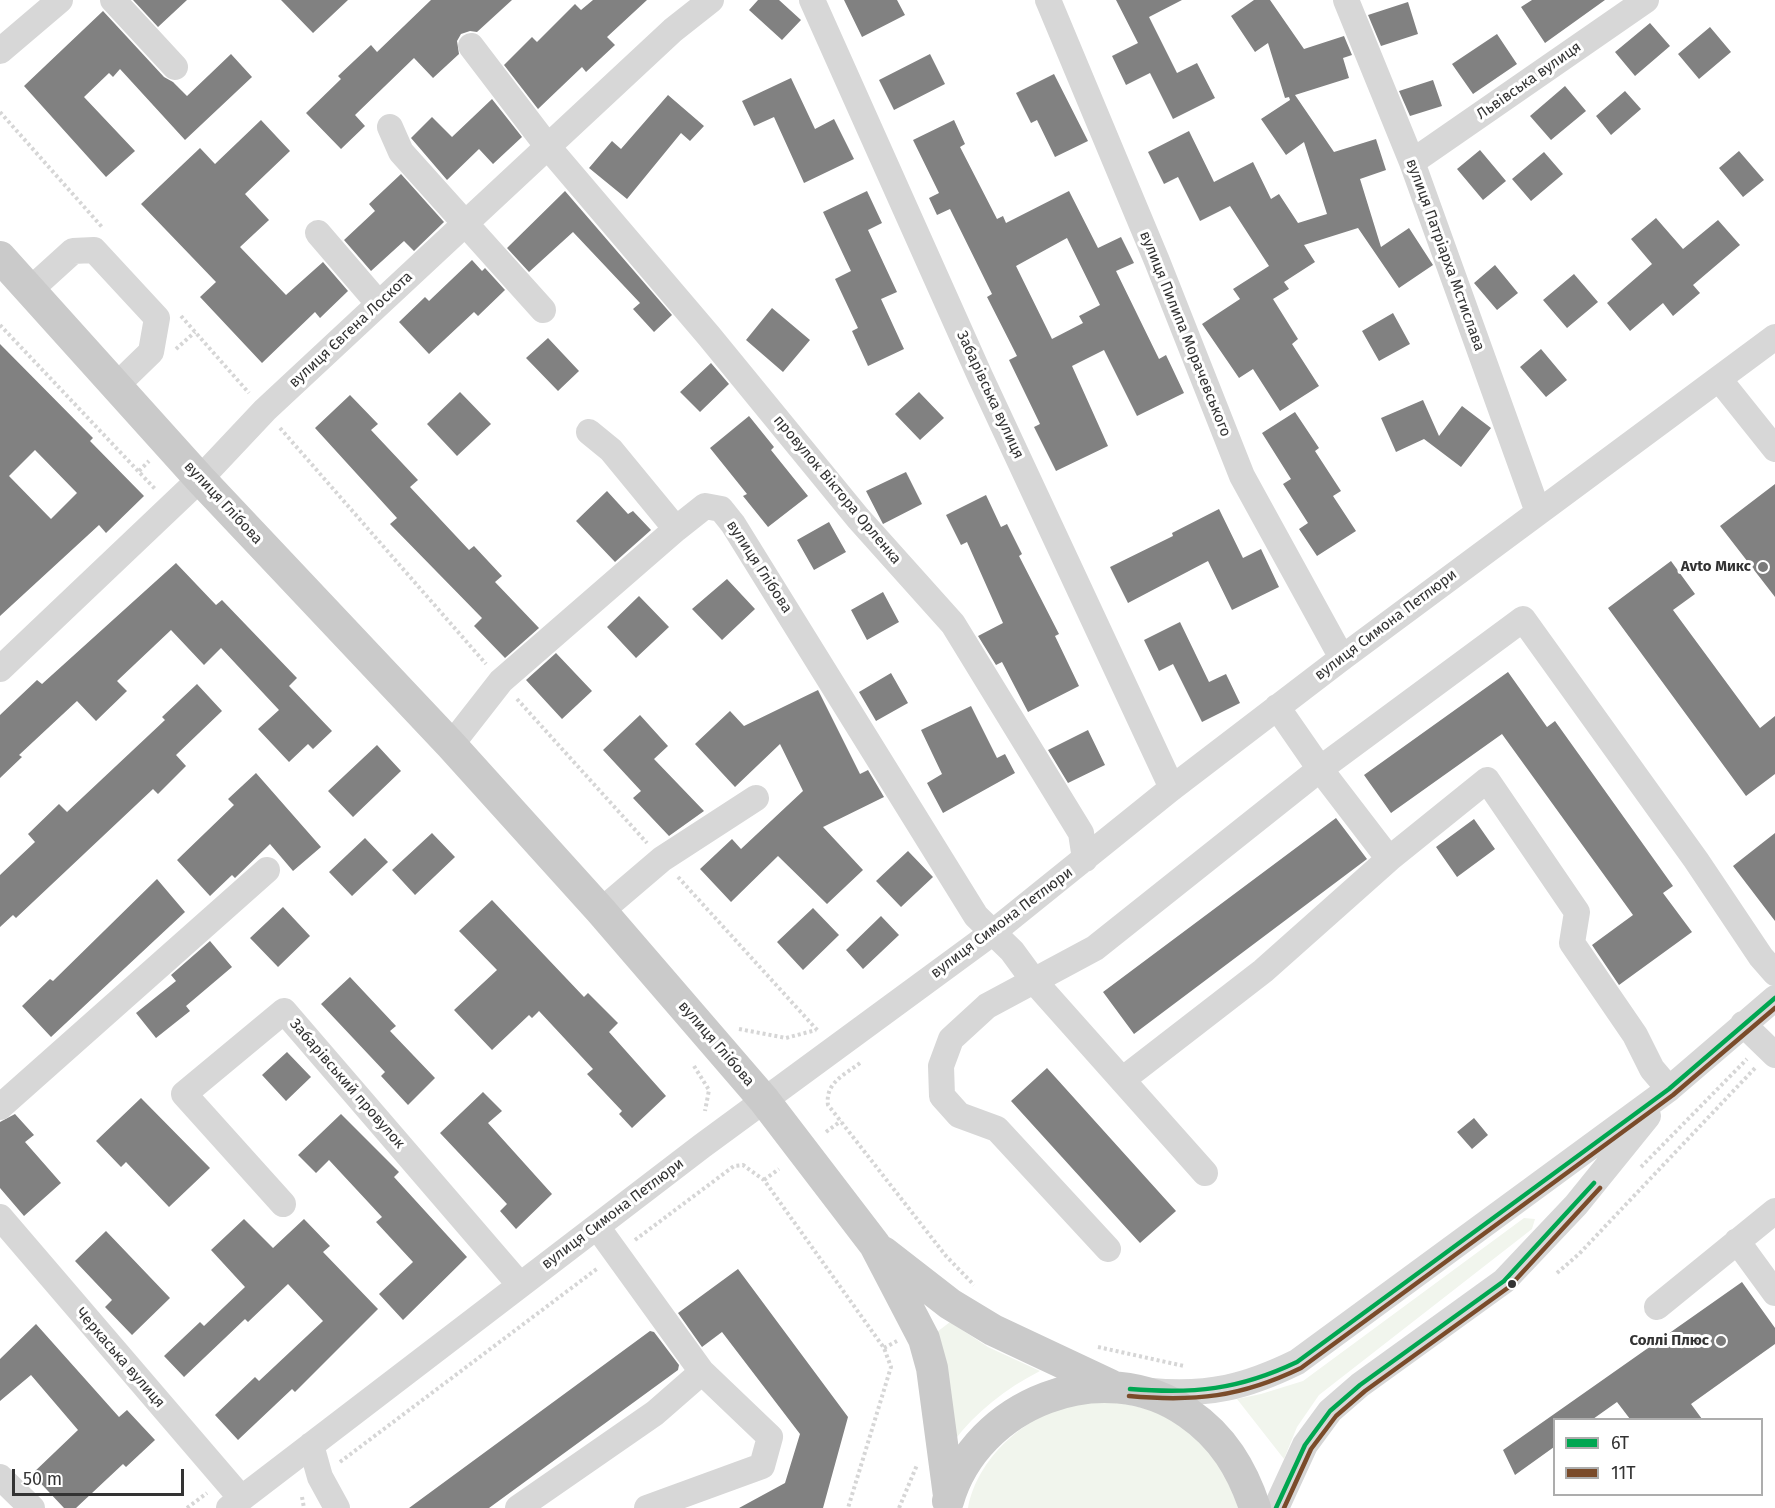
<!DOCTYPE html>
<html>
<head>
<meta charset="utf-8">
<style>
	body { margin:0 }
	#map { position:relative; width:1775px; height:1508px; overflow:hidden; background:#fff; font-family:"Fira Sans",sans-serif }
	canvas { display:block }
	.legend { position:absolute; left:1553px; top:1418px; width:210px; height:78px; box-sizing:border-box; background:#fff; border:2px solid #adadad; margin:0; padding:8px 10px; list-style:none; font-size:18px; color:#333 }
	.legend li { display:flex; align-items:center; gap:12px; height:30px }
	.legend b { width:30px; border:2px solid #adadad }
	.scale { position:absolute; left:12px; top:1469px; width:172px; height:27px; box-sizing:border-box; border:3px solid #333; border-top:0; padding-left:8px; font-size:18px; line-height:21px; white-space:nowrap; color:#333; -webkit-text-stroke:4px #fff; paint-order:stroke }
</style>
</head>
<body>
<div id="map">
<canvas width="1775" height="1508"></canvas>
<ul class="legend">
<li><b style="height:8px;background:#00a651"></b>6Т</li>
<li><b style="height:8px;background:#7a4b2a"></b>11Т</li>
</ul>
<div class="scale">50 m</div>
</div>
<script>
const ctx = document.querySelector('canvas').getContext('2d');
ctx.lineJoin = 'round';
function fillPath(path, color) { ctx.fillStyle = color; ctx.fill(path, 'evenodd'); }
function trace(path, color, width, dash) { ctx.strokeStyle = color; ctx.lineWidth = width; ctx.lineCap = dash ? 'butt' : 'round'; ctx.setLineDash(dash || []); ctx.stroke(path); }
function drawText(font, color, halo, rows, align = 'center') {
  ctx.font = font + ' "Fira Sans",sans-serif'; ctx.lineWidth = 6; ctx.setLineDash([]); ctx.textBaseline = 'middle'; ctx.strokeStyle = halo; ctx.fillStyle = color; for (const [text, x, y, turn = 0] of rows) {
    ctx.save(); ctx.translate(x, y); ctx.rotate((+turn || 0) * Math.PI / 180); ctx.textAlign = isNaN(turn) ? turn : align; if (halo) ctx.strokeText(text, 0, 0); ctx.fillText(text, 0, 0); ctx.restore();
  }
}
const green = new Path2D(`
	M 1524,1218 L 1535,1219 L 1532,1229 L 1319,1395 L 1297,1427 L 1284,1459 L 1237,1399 L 1261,1394 L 1303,1381 Z
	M 950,1322 L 988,1347 L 1040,1371 C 1005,1389 977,1411 953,1442 L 933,1335 Z
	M 1119,1402 C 1133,1406 1150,1409 1164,1415 C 1202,1434 1226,1469 1238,1508 L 968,1508 C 977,1459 1024,1416 1072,1405 C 1086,1402 1104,1403 1119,1402 Z`);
const building = new Path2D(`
	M 133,0 L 187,0 L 158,27 Z
	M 281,0 L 348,0 L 313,33 Z
	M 431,0 L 512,0 L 477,32 L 470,31 L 461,34 L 457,41 L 459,54 L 433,78 L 414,58 L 355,115 L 365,126 L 341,149 L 306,113 L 341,79 L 338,76 L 371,45 L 377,52 Z
	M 593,0 L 647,0 L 607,37 L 615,45 L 586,72 L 582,67 L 538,109 L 504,65 L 532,37 L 537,42 L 575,4 L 581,10 Z
	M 758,0 L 779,0 L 801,20 L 782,40 L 749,10 Z
	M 844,0 L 897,0 L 905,15 L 862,37 Z
	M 1116,0 L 1182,0 L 1149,17 L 1177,73 L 1197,63 L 1215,98 L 1173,119 L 1150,73 L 1126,85 L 1112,56 L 1138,43 Z
	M 1254,0 L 1270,0 L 1304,49 L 1344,36 L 1352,55 L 1343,58 L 1349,78 L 1295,95 L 1334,152 L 1376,139 L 1386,170 L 1360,179 L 1381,247 L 1409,228 L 1433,265 L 1399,288 L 1358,228 L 1304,245 L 1315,262 L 1284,282 L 1289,289 L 1273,299 L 1298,339 L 1292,344 L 1319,386 L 1280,411 L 1253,369 L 1239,378 L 1202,324 L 1240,299 L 1233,289 L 1269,266 L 1230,206 L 1200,221 L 1178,177 L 1164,184 L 1148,152 L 1189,131 L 1214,182 L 1253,162 L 1271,199 L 1279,194 L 1298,223 L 1327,214 L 1304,142 L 1286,155 L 1261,119 L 1290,100 L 1289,97 L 1285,98 L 1268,43 L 1255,52 L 1231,16 Z
	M 1532,0 L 1605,0 L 1545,43 L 1521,7 Z
	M 1408,2 L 1418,34 L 1381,46 L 1368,15 Z
	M 103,11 L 164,77 L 173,82 L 187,96 L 231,54 L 252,77 L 185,140 L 120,69 L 113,77 L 109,73 L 84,97 L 135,151 L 106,177 L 24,86 Z
	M 1650,23 L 1670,46 L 1635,76 L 1615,52 Z
	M 1710,27 L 1731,52 L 1699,79 L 1678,54 Z
	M 1497,34 L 1517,64 L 1473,94 L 1452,64 Z
	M 930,54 L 945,84 L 894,110 L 879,80 Z
	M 1054,74 L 1088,141 L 1055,157 L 1037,120 L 1031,123 L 1016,93 Z
	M 791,78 L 815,129 L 834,119 L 854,159 L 804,183 L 774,117 L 754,126 L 742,101 Z
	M 1433,80 L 1442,106 L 1410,116 L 1399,91 Z
	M 1565,86 L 1586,111 L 1551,140 L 1530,116 Z
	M 1625,91 L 1641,109 L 1611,135 L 1596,116 Z
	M 668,95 L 704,126 L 690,141 L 681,133 L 627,199 L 589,168 L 612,141 L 621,149 Z
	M 492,99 L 522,137 L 493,164 L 479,149 L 447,180 L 411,138 L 432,117 L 452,137 Z
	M 261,120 L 290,151 L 245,194 L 269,220 L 240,247 L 286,295 L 323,262 L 348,291 L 320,318 L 315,312 L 262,363 L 200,297 L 216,282 L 141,204 L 200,148 L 215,164 Z
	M 954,120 L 965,144 L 960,147 L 997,219 L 1003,216 L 1006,223 L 1069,191 L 1098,248 L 1121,237 L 1134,263 L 1116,271 L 1159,359 L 1166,355 L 1184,393 L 1137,416 L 1104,350 L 1072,366 L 1108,446 L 1056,471 L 1034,427 L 1040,424 L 1009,360 L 1017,356 L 987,297 L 992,294 L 950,209 L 937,215 L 929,198 L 939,193 L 913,140 ZM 1067,238 L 1100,305 L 1079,316 L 1083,323 L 1052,339 L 1016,266 Z
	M 1480,150 L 1506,181 L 1483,200 L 1457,169 Z
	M 1739,151 L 1764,180 L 1743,197 L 1719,168 Z
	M 1544,152 L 1563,174 L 1531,201 L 1512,179 Z
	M 401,174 L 444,222 L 414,251 L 404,241 L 371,271 L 344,240 L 375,211 L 369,204 Z
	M 565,191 L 672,315 L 654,332 L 633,309 L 640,303 L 573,232 L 529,272 L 507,248 Z
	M 867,191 L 882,223 L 868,230 L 897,292 L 881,299 L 904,349 L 868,366 L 852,331 L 858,328 L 835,279 L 851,271 L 823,212 Z
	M 1656,218 L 1683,249 L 1718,220 L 1740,245 L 1693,285 L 1700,293 L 1673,316 L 1663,303 L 1630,331 L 1607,303 L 1652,264 L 1631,239 Z
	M 472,260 L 482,271 L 485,268 L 505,290 L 478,316 L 474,312 L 429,354 L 399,322 L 425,297 L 429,301 Z
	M 1495,265 L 1518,293 L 1497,310 L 1474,283 Z
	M 1574,274 L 1598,302 L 1567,328 L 1543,300 Z
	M 772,308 L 810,340 L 783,372 L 746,340 Z
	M 1393,313 L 1410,344 L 1379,361 L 1362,331 Z
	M 548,338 L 579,371 L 558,391 L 526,358 Z
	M 0,344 L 93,438 L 90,441 L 144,496 L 106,533 L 99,525 L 0,616 ZM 35,450 L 77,493 L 51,519 L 9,476 Z
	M 1541,349 L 1567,380 L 1546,397 L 1520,367 Z
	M 711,363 L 729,384 L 700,412 L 680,392 Z
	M 460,392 L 491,424 L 457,456 L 427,424 Z
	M 919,392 L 944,418 L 920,440 L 895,414 Z
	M 350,395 L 378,424 L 371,430 L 418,480 L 410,487 L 469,550 L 474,546 L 502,576 L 495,582 L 539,628 L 505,658 L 474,626 L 482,618 L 390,524 L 397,518 L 315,428 Z
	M 1423,400 L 1439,436 L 1462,406 L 1491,428 L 1461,467 L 1424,439 L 1396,452 L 1381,418 Z
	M 1295,412 L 1319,448 L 1315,451 L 1341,491 L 1333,496 L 1356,531 L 1317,556 L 1299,529 L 1308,523 L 1283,484 L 1291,479 L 1262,433 Z
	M 749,416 L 774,447 L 771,450 L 808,496 L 768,527 L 743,496 L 747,494 L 710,448 Z
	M 906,472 L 922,504 L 883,524 L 866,491 Z
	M 1775,484 L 1775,597 L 1720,526 Z
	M 607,491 L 628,514 L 633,511 L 651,530 L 615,562 L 576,521 Z
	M 986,495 L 1001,527 L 1007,524 L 1022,554 L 1019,556 L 1059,634 L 1055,636 L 1079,686 L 1028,712 L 1002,662 L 996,665 L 978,636 L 1003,623 L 967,542 L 961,545 L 946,515 Z
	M 1219,509 L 1243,558 L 1261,549 L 1279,587 L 1232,610 L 1208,561 L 1128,603 L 1110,567 L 1173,536 L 1172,533 Z
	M 829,522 L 846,552 L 814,570 L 797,540 Z
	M 1671,561 L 1695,594 L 1673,610 L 1760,728 L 1775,716 L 1775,774 L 1746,796 L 1608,608 Z
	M 176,563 L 216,605 L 222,600 L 297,678 L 289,686 L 332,731 L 313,749 L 308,744 L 289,762 L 258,729 L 279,710 L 221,648 L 204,665 L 171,630 L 117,681 L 127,691 L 96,721 L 77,701 L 19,755 L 22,757 L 0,778 L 0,715 L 37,680 L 42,684 Z
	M 727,579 L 755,609 L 722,640 L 692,609 Z
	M 883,592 L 899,622 L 867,640 L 851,610 Z
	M 639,596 L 669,627 L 636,658 L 607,627 Z
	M 1180,622 L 1209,682 L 1226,674 L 1240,703 L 1202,722 L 1173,664 L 1159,671 L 1144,640 Z
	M 556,653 L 592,691 L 562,719 L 526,680 Z
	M 1508,672 L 1547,727 L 1555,721 L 1673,886 L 1663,893 L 1692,932 L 1619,985 L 1592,945 L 1633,915 L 1502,734 L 1391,813 L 1364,775 Z
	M 891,673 L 908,703 L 876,721 L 859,692 Z
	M 197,684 L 222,711 L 176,755 L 186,766 L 158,794 L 153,789 L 16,918 L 13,915 L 0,927 L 0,875 L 35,842 L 28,834 L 59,804 L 67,812 L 165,720 L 162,717 Z
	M 818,690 L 860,774 L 868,770 L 884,797 L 823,827 L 863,870 L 827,904 L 778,856 L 731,902 L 700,869 L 732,839 L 741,849 L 803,791 L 780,744 L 735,787 L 695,744 L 730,711 L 744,726 Z
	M 971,706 L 997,758 L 1005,754 L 1015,773 L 943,813 L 927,783 L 942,774 L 921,730 Z
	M 640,715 L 668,746 L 654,759 L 704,811 L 669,836 L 633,798 L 641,791 L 603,750 Z
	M 1088,730 L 1105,765 L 1068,783 L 1048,750 Z
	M 377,745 L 401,771 L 353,817 L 328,791 Z
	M 256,773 L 321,847 L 293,871 L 270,844 L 235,878 L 232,875 L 210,896 L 177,860 L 234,805 L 228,799 Z
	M 1336,818 L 1367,859 L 1134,1034 L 1103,992 Z
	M 1474,819 L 1495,849 L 1457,877 L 1436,847 Z
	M 432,833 L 455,857 L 415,895 L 392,870 Z
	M 1775,833 L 1775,921 L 1733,866 Z
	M 365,838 L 388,862 L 352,896 L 329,872 Z
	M 908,851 L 933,877 L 901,907 L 876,881 Z
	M 157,879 L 185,912 L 51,1037 L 22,1006 L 50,979 L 53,981 Z
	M 492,900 L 584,997 L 588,993 L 618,1023 L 609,1032 L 666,1096 L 632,1128 L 619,1114 L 622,1111 L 587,1074 L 593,1069 L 539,1011 L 532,1018 L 529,1015 L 492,1050 L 454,1010 L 497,970 L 459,931 Z
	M 283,907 L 310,936 L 278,967 L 250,938 Z
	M 813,908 L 839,935 L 803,970 L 777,942 Z
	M 881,916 L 899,935 L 863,969 L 846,950 Z
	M 210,941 L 232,967 L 186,1006 L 190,1011 L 156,1038 L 136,1013 L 176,981 L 171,975 Z
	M 350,977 L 396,1026 L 390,1031 L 435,1078 L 408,1105 L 381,1076 L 385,1072 L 321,1004 Z
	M 287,1052 L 311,1077 L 286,1101 L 262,1075 Z
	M 1047,1068 L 1176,1211 L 1140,1243 L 1011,1101 Z
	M 483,1092 L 502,1111 L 488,1123 L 552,1194 L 516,1229 L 500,1211 L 507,1204 L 440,1133 Z
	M 141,1098 L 210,1168 L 169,1207 L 126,1162 L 121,1167 L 96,1141 Z
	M 15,1114 L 34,1135 L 25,1142 L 61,1183 L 24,1216 L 0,1188 L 0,1122 Z
	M 341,1114 L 399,1172 L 394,1177 L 467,1257 L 403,1320 L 379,1294 L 413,1262 L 376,1222 L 382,1217 L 329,1160 L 316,1173 L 298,1155 Z
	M 1474,1118 L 1488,1135 L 1472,1149 L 1457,1132 Z
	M 244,1219 L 273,1248 L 304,1219 L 330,1246 L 323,1252 L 378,1309 L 295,1392 L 292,1389 L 238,1440 L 215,1415 L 255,1377 L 259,1381 L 323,1321 L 288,1284 L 248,1322 L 245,1319 L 184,1377 L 164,1356 L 200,1322 L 204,1326 L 245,1287 L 211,1250 Z
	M 106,1231 L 170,1298 L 132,1335 L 105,1307 L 112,1300 L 75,1261 Z
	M 738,1269 L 848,1417 L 823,1508 L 739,1508 L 785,1483 L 800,1434 L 722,1332 L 702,1347 L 678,1313 Z
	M 1742,1282 L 1775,1328 L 1775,1344 L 1691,1404 L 1702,1419 L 1630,1419 L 1617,1402 L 1593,1419 L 1554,1419 L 1554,1447 L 1515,1475 L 1503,1450 Z
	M 36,1324 L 119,1417 L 127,1410 L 155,1440 L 126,1467 L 123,1464 L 76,1508 L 64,1508 L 32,1474 L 78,1430 L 31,1375 L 0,1401 L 0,1359 Z
	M 650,1331 L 654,1332 L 679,1365 L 678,1370 L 489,1508 L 409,1508 Z`);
const path = new Path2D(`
	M 0,112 L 102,227
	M 181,316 L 249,393
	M 0,325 L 156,490
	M 176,349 L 195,332
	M 280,428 L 486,664
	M 139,471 L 149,461
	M 517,699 L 647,843
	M 678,877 L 818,1031
	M 739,1029 L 786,1038 L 816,1030
	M 860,1063 C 844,1075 825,1083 828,1105 L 946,1256 L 974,1285
	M 694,1066 L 709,1090 L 705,1111
	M 826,1132 L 841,1121
	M 1641,1167 L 1747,1059
	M 764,1180 L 779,1169
	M 635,1240 L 734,1166 L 743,1165 L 764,1180 L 884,1348 L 891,1367 L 848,1508
	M 1557,1273 L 1579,1254 L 1756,1067
	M 1098,1347 L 1184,1366
	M 884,1348 L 897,1341
	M 340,1462 L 598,1268
	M 302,1497 L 304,1508
	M 187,1508 L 207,1493
	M 899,1508 L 917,1465`);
const minor = new Path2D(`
	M 113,0 L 175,67
	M 812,0 L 980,376 L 1172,788
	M 1048,0 L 1157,261 L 1242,476 L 1342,658
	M 1346,0 L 1412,162 L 1538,512
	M 471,46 L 548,147 L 709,336 L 858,518 L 953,624 L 1081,833 L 1085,859
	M 0,51 L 60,0
	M 390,127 L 401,152 L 543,310
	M 1412,162 L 1646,0
	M 318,233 L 379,304
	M 30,290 L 73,251 L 94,250 L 157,318 L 151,352 L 116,386
	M 1719,379 L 1775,449
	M 589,432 L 611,450 L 676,529
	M 0,669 L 200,479 L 265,410 L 673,30 L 711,0
	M 1277,707 L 1320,769 L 1523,619 L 1696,860 L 1761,957 L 1775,973
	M 451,745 L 501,681 L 676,529 L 705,506 L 721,509 L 733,524 L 976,916 L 1012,951 L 1034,981 L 1205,1173
	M 601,911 L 662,859 L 756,798
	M 1743,1024 L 1775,1055
	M 1122,1080 L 1263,971 L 1389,859 L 1487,780 L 1577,912 L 1572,943 L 1635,1035 L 1652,1069 L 1669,1089
	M 0,1107 L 267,870
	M 283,1204 L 184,1094 L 284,1011 L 520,1285
	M 0,1217 L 241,1498
	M 598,1228 L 702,1372 L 770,1437 L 762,1466 L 647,1508
	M 1737,1241 L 1775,1293
	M 1108,1249 L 997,1129 L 959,1115 L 942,1096 L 941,1066 L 951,1039 L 987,1006 L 1095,948 L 1320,769 L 1389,859
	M 1657,1307 L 1775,1211
	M 1151,1391 C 1209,1396 1246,1387 1297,1362 L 1669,1089 L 1775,998
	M 311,1445 L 320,1477 L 337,1508
	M 0,1477 L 32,1508
	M 229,1508 L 702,1146 L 992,933 L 1172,788 L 1342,658 L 1775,337
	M 518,1508 L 655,1413 L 702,1372
	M 1276,1508 L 1305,1445 L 1330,1411 L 1360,1385 L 1504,1281 L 1576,1205 L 1648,1116`);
const major = new Path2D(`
	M 0,257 L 200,479 L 451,745 L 601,911 L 764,1100 L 875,1245 L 924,1339 L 932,1368 L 949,1496
	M 883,1252 L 950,1304 L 993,1330 L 1110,1385
	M 948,1501 C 976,1403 1103,1353 1188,1413 C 1223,1437 1242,1469 1255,1508`);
const bus1 = new Path2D(`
	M 1130,1389 C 1194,1394 1238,1390 1297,1362 L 1669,1089 L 1775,998
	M 1276,1508 L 1305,1445 L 1330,1411 L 1360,1385 L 1504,1281 L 1594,1183`);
const bus2 = new Path2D(`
	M 1129,1396 C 1195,1402 1241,1397 1301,1368 L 1673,1095 L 1775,1008
	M 1284,1508 L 1311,1449 L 1336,1416 L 1365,1391 L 1509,1287 L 1600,1188`);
const markers = [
	[1763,567,6,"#7a7a7a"],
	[1512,1284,5,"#333"],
	[1721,1341,6,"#7a7a7a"]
];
const streetNames = [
	["Львівська вулиця",1529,81,-35],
	["вулиця Патріарха Мстислава",1445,255,70],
	["вулиця Євгена Лоскота",351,330,-43],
	["вулиця Пилипа Морачевського",1185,334,68],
	["Забарівська вулиця",990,395,65],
	["провулок Віктора Орленка",837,490,50],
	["вулиця Глібова",223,503,47],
	["вулиця Глібова",759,567,57],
	["вулиця Симона Петлюри",1386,625,-37],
	["вулиця Симона Петлюри",1002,923,-37],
	["вулиця Глібова",716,1044,49],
	["Забарівський провулок",347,1084,49],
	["вулиця Симона Петлюри",613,1214,-37],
	["Черкаська вулиця",120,1358,49]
];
const poiNames = [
	["Avto Микс",1751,567],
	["Соллі Плюс",1709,1341]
];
fillPath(green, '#f1f5ed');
fillPath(building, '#818181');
trace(path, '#d6d6d6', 4, [3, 3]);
trace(minor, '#d7d7d7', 26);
trace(major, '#cacaca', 32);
trace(bus1, '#00a651', 4.5);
trace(bus2, '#7a4b2a', 4.5);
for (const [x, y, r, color] of markers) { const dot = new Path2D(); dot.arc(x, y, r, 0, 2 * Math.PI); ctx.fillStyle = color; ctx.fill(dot); trace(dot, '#fff', 2); }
drawText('15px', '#333', '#fff', streetNames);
drawText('bold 15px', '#333', '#fff', poiNames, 'right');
</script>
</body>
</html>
